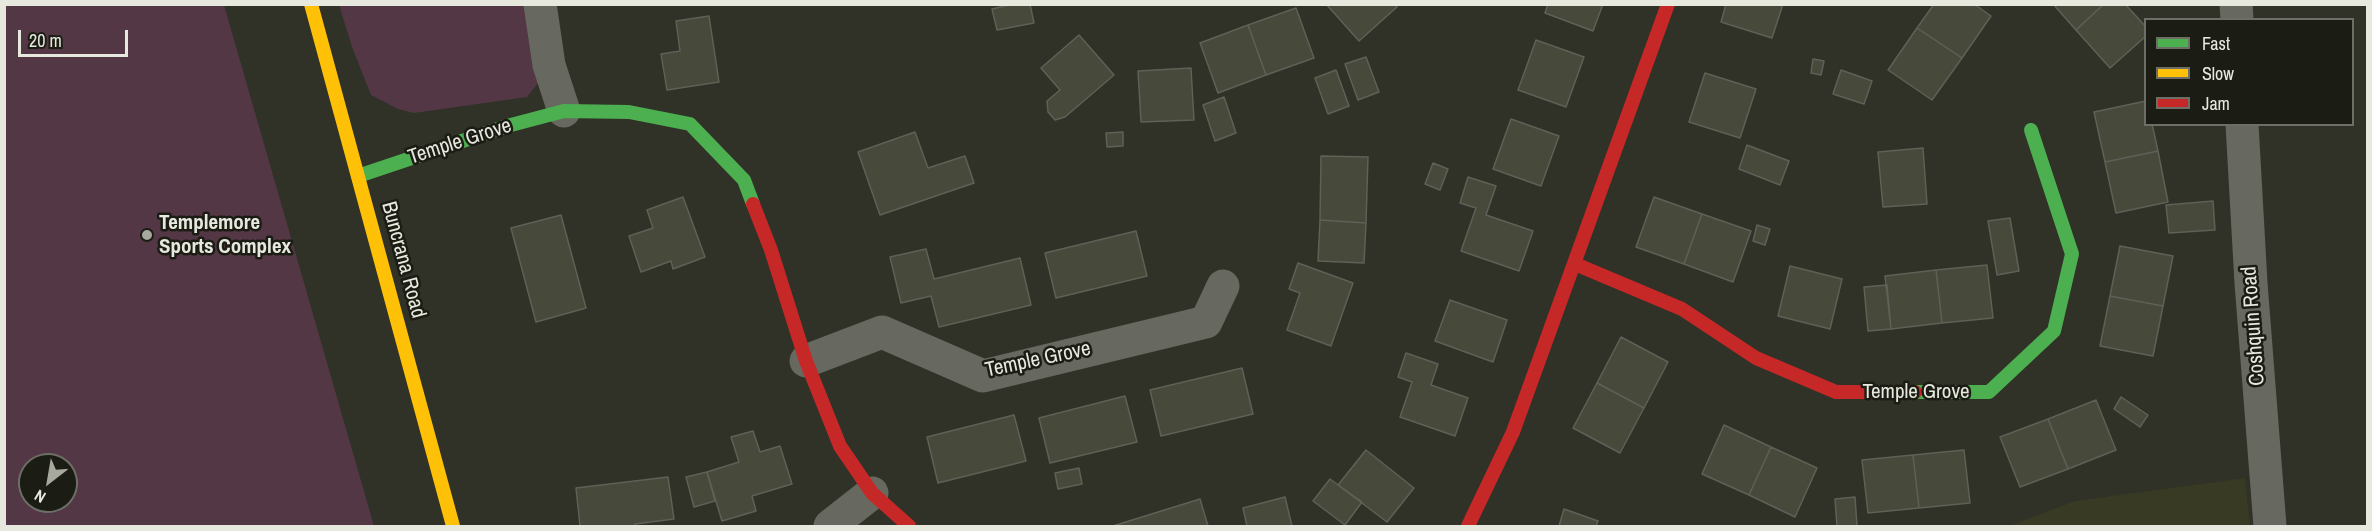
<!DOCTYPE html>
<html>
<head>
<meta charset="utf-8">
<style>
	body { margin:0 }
	#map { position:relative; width:2372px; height:531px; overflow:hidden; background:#303127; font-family:"Archivo Narrow",sans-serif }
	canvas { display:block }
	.frame { position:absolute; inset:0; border:6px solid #e7e9de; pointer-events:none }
	.legend { position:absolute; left:2144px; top:18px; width:210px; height:108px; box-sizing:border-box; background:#1b1c14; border:2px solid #6d6e65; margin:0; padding:8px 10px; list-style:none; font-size:18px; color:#e7e9de }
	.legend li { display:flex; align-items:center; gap:12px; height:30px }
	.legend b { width:30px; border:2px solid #6d6e65 }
	.north { position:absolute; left:18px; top:453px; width:60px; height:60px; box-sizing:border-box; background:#1b1c14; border:2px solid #6d6e65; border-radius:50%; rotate:211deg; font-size:16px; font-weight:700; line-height:24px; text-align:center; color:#e7e9de }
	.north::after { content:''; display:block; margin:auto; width:21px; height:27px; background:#a7a99e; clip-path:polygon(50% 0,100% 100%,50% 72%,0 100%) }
	.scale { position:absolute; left:18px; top:30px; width:110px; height:27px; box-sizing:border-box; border:3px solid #e7e9de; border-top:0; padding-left:8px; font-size:18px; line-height:21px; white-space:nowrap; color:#e7e9de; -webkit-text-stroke:4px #1b1c14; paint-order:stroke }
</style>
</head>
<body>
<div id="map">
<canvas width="2372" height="531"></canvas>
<div class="frame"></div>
<ul class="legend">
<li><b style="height:8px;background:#4caf50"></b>Fast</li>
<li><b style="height:8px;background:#ffc107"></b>Slow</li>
<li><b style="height:8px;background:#c62828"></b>Jam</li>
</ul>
<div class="north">N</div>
<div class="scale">20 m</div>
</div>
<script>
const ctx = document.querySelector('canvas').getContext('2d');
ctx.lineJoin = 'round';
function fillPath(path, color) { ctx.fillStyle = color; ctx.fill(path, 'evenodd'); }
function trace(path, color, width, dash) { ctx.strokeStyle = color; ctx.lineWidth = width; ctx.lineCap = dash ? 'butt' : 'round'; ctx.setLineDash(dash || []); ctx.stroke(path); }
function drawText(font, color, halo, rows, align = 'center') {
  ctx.font = font + ' "Archivo Narrow",sans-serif'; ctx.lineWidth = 5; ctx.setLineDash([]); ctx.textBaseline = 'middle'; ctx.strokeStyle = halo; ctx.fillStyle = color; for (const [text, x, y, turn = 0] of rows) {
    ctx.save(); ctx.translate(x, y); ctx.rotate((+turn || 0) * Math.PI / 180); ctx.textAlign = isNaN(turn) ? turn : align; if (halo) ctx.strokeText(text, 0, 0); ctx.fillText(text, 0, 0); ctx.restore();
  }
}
const built = new Path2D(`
	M 2245,478 L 2250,526 L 2009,526 L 2075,501 Z`);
const green = new Path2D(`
	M 4,5 L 224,5 L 374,526 L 5,526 ZM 30,465 L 66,465 L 66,501 L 30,501 Z
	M 339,5 L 524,5 L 543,77 L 527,97 L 414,113 L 398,109 L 371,95 L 352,47 Z`);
const building = new Path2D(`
	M 1013,4 L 1030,4 L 1034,23 L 997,30 L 992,9 Z
	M 1326,4 L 1395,4 L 1397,7 L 1359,41 Z
	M 1548,4 L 1603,4 L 1593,31 L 1545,13 Z
	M 1726,4 L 1783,4 L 1772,38 L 1721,22 Z
	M 1934,4 L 1974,4 L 1991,16 L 1962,58 L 1917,28 Z
	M 2053,4 L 2104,4 L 2076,30 Z
	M 2104,4 L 2125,4 L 2146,27 L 2146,36 L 2110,68 L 2076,30 Z
	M 1296,8 L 1314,58 L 1266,75 L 1248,25 Z
	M 709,16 L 719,82 L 667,90 L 661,54 L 680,51 L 676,21 Z
	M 1248,25 L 1266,75 L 1218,93 L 1200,43 Z
	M 1917,28 L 1962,58 L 1932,100 L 1888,70 Z
	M 1079,35 L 1114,75 L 1065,117 L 1055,120 L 1048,112 L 1047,101 L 1060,90 L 1041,68 Z
	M 1536,40 L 1584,57 L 1566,107 L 1518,90 Z
	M 1366,57 L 1379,92 L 1358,100 L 1345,64 Z
	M 1813,59 L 1824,61 L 1821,75 L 1811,73 Z
	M 1191,68 L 1194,120 L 1141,122 L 1138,71 Z
	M 1336,70 L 1349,106 L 1328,114 L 1315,78 Z
	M 1841,70 L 1872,81 L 1864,104 L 1833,94 Z
	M 1705,73 L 1756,89 L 1740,138 L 1689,122 Z
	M 1224,97 L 1236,133 L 1215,141 L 1203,105 Z
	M 2146,101 L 2146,124 L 2152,124 L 2158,151 L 2105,162 L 2094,112 Z
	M 1511,119 L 1559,136 L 1541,186 L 1493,169 Z
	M 915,132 L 928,168 L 965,156 L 974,183 L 880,215 L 858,152 Z
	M 1123,132 L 1123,146 L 1107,147 L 1106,133 Z
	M 1747,145 L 1789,161 L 1780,185 L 1739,169 Z
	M 1923,148 L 1927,204 L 1883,207 L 1878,152 Z
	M 2158,151 L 2168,202 L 2116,213 L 2105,162 Z
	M 1321,156 L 1368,157 L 1366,223 L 1320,220 Z
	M 1433,163 L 1448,169 L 1440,190 L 1425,184 Z
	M 1468,177 L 1496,186 L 1486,215 L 1533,231 L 1519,271 L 1461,251 L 1476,208 L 1460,203 Z
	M 683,197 L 705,257 L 673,269 L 671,261 L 641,272 L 629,236 L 653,228 L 647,210 Z
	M 1654,197 L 1702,214 L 1684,264 L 1636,247 Z
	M 2213,201 L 2215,230 L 2169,233 L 2166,205 Z
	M 1702,214 L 1751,231 L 1733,282 L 1684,264 Z
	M 561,215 L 586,308 L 536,322 L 511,228 Z
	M 2010,218 L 2019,271 L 1997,275 L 1988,221 Z
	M 1320,220 L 1366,223 L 1364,263 L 1318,261 Z
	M 1757,225 L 1770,229 L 1765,245 L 1753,241 Z
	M 1136,231 L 1147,276 L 1056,298 L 1045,253 Z
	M 2120,246 L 2173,256 L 2163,306 L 2110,296 Z
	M 926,249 L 934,279 L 1020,258 L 1031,305 L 939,327 L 931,296 L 901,303 L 890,257 Z
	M 1298,263 L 1353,283 L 1331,346 L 1287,330 L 1300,293 L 1289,289 Z
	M 1987,265 L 1993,318 L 1942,323 L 1936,270 Z
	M 1790,266 L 1842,279 L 1830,329 L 1778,316 Z
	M 1936,270 L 1942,323 L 1891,329 L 1885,276 Z
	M 1887,285 L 1891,329 L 1868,331 L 1864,287 Z
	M 2110,296 L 2163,306 L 2153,356 L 2100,346 Z
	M 1450,300 L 1507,320 L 1493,362 L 1435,341 Z
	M 1621,337 L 1668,362 L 1644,408 L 1597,383 Z
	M 1406,353 L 1438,364 L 1431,385 L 1468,398 L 1455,436 L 1400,417 L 1412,382 L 1398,377 Z
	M 1242,368 L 1253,414 L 1161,436 L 1150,390 Z
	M 1597,383 L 1644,408 L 1620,453 L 1573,428 Z
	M 1125,396 L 1137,442 L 1050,463 L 1039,418 Z
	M 2121,397 L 2148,415 L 2140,427 L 2114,409 Z
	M 2096,400 L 2116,450 L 2068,469 L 2048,419 Z
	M 1014,415 L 1026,461 L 938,483 L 927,437 Z
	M 2048,419 L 2068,469 L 2020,487 L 2000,437 Z
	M 1724,425 L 1771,447 L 1749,495 L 1702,474 Z
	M 753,431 L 760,452 L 780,446 L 792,484 L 752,496 L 756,511 L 722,521 L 707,472 L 739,462 L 731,437 Z
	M 1771,447 L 1817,468 L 1795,517 L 1749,495 Z
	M 1366,450 L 1414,488 L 1387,522 L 1338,485 Z
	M 1964,450 L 1970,503 L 1919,508 L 1913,455 Z
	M 1913,455 L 1919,508 L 1868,513 L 1862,460 Z
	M 1079,468 L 1082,484 L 1058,489 L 1055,473 Z
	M 707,472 L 715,501 L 694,507 L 686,477 Z
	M 668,477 L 674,519 L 635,524 L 635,526 L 580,526 L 576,488 Z
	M 1330,479 L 1362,502 L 1345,525 L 1313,501 Z
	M 1285,497 L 1292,526 L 1247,526 L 1243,508 Z
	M 1855,497 L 1857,526 L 1837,526 L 1835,499 Z
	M 1200,499 L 1208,526 L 1113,526 Z
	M 1564,509 L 1598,521 L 1596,526 L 1559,526 Z`);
const street = new Path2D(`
	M 540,4 L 549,65 L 564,111
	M 2236,4 L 2237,20
	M 2242,124 L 2251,283 L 2270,526
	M 806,361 L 882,332 L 983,376 L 1206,322 L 1223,286
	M 830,526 L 872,493`);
const fast = new Path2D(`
	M 358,176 L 507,126 L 564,111 L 629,112 L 690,124 L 744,180 L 753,204
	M 1915,392 L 1989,392 L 2054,331 L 2072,254 L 2031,130`);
const slow = new Path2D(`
	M 311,4 L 453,526`);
const jam = new Path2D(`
	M 753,204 L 771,250 L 806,361 L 840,446 L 872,493 L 909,526
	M 1575,264 L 1682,309 L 1756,358 L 1836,392 L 1915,392
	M 1468,526 L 1513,432 L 1668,4`);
const markers = [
	[147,235,6,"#a7a99e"]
];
const streetNames = [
	["Temple Grove",460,142,-18],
	["Buncrana Road",403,260,75],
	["Coshquin Road",2254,326,-94],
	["Temple Grove",1038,360,-12],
	["Temple Grove",1916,392]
];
const poiNames = [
	["Templemore",159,223],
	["Sports Complex",159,247]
];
fillPath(built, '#383a24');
fillPath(green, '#533744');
fillPath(building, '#47493a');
trace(building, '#5f6057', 1.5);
trace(street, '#67685f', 33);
trace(fast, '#4caf50', 14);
trace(slow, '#ffc107', 14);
trace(jam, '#c62828', 14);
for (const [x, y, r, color] of markers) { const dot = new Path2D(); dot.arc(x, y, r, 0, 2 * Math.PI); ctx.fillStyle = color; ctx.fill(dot); trace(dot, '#1b1c14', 2); }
drawText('21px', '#e7e9de', '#1b1c14', streetNames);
drawText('bold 21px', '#e7e9de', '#1b1c14', poiNames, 'left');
</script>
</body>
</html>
